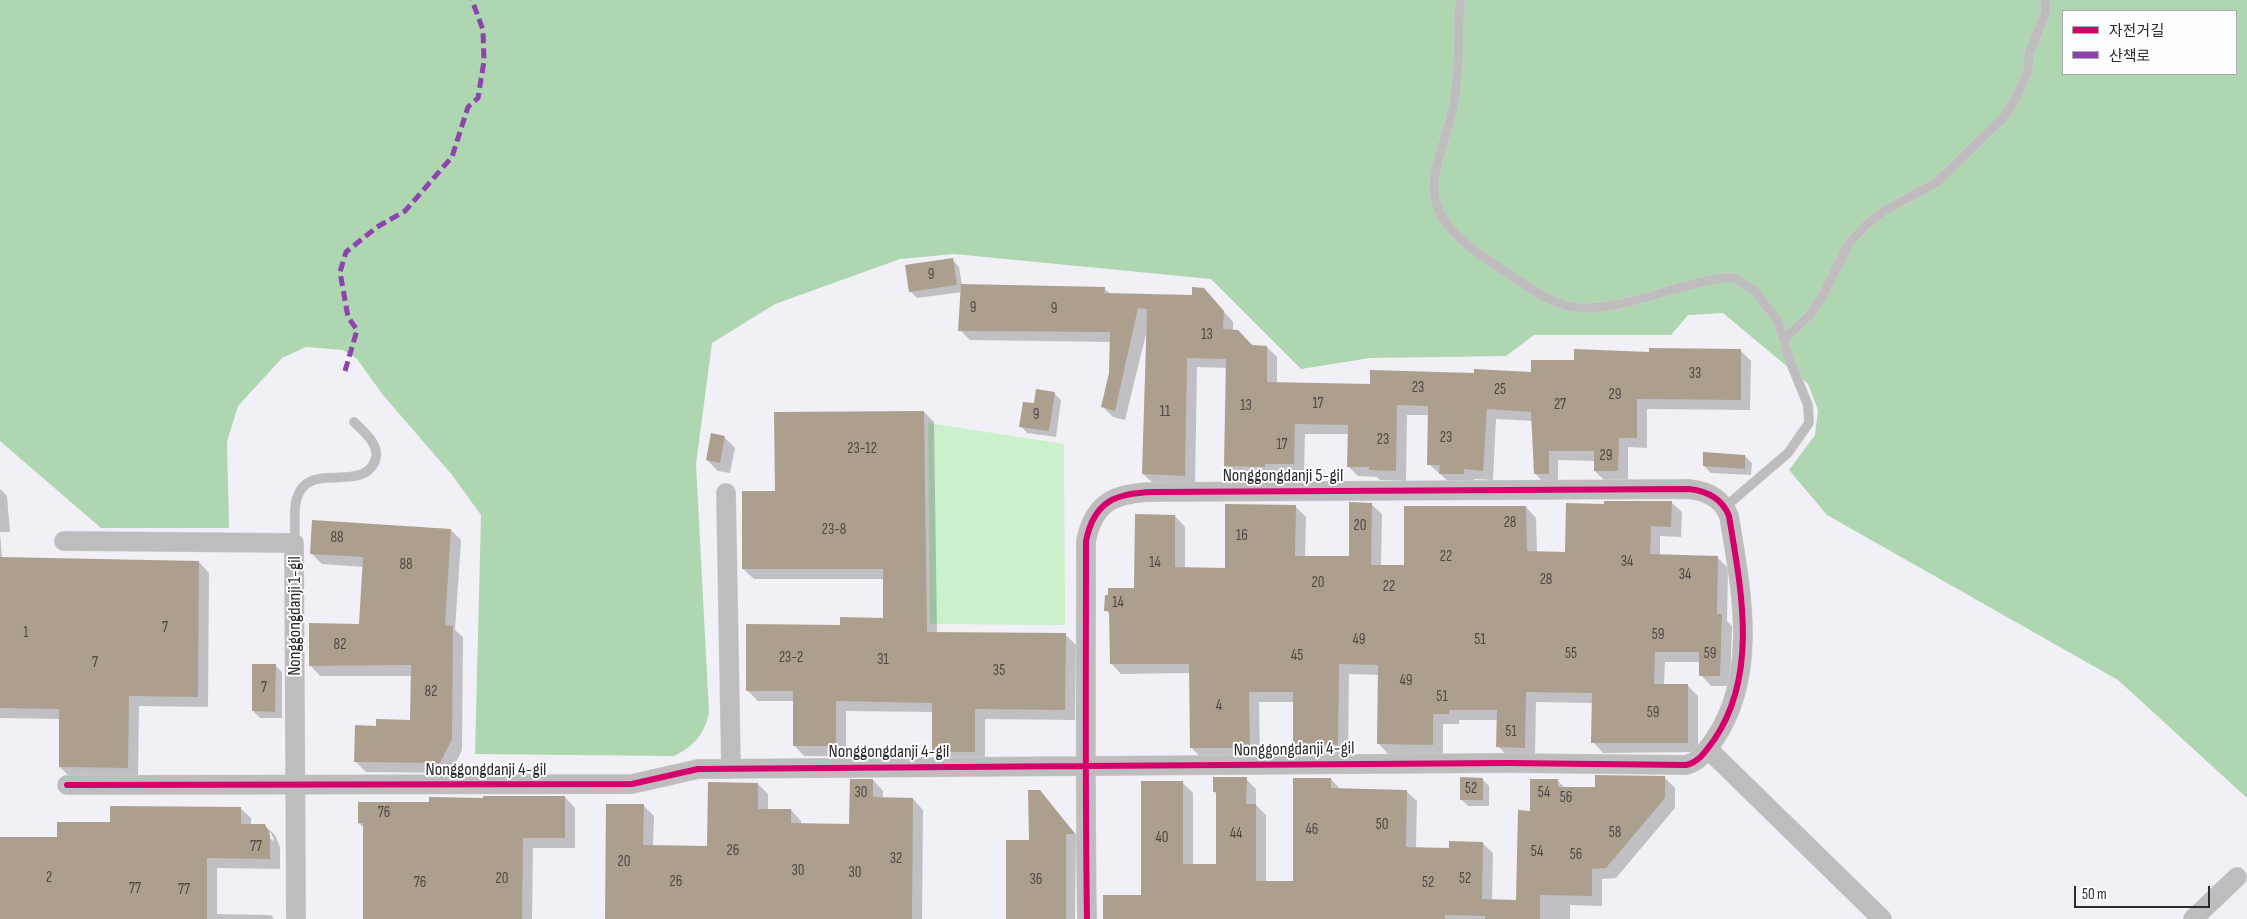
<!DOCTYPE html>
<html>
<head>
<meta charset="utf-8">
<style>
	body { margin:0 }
	#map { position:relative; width:2247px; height:919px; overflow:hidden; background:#f1f0f6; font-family:"Sofia Sans Condensed","Noto Sans KR",sans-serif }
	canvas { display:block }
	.legend { position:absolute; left:2062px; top:10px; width:175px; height:65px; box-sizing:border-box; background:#fdfcfe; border:1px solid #a9a8ab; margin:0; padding:6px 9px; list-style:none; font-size:15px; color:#2b2b2e }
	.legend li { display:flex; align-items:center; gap:10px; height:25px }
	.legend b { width:25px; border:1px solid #a9a8ab }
	.scale { position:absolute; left:2074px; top:886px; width:136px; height:22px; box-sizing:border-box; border:2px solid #2b2b2e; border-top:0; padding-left:6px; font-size:15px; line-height:18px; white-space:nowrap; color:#2b2b2e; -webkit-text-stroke:4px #fdfcfe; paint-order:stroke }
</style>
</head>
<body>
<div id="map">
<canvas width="2247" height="919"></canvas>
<ul class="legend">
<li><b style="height:6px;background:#d6006c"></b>자전거길</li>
<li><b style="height:6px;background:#8e44ad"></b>산책로</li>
</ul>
<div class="scale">50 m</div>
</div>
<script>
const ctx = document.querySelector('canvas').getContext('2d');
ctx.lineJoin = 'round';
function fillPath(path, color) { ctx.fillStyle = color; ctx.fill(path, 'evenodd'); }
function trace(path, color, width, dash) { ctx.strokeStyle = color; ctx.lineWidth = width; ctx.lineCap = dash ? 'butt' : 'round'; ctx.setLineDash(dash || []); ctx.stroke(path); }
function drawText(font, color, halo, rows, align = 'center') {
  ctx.font = font + ' "Sofia Sans Condensed",sans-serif'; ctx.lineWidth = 4; ctx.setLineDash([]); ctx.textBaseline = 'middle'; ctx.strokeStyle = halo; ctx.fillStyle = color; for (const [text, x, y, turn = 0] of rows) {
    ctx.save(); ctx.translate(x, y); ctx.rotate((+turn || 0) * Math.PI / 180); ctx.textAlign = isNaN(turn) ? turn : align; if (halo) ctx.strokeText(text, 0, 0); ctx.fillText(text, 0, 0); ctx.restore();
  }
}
const green = new Path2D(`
	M 928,423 L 1064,444 L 1065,625 L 930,624 Z`);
const forest = new Path2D(`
	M 0,0 L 2247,0 L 2247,798 L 2118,680 L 1827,515 L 1789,470 L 1815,435 L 1818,410 L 1808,384 L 1723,313 L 1688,315 L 1671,335 L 1534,335 L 1506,356 L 1370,358 L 1301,369 L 1211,279 L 954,254 L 900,259 L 775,304 L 712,343 L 696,464 L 709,713 C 704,735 694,746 674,756 L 475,754 L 481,515 L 452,475 L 383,395 L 357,359 L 343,350 L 306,347 L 282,358 L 238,406 L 227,441 L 229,528 L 101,528 L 0,441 ZM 2063,11 L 2236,11 L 2236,74 L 2063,74 Z`);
const shadow = new Path2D(`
	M 953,260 L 959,267 L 962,285 L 1104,288 L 1110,294 L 1193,297 L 1204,289 L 1233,322 L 1233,331 L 1252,346 L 1267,347 L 1277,357 L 1277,384 L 1371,385 L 1475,374 L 1533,373 L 1575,361 L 1651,353 L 1740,350 L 1751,361 L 1750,410 L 1647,409 L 1647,448 L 1628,447 L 1628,481 L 1605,481 L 1595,471 L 1595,461 L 1558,460 L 1558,484 L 1545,484 L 1535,473 L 1533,421 L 1496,419 L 1493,480 L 1474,479 L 1474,484 L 1451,484 L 1429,464 L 1429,415 L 1407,415 L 1406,481 L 1380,480 L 1377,477 L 1358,476 L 1348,466 L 1349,434 L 1305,434 L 1304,474 L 1275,474 L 1275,477 L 1235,476 L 1225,466 L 1227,368 L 1197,367 L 1195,486 L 1154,484 L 1143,474 L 1148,326 L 1125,420 L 1113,417 L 1103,407 L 1110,373 L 1111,342 L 970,340 L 960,330 L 962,292 L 917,298 L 910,291 Z
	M 1054,393 L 1061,400 L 1056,437 L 1027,433 L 1021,426 L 1035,405 Z
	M 924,412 L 934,422 L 937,633 L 1065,634 L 1076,645 L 1075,720 L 985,719 L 985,762 L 944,762 L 933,752 L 933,712 L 846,711 L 846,756 L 804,756 L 794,745 L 794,701 L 758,701 L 747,690 L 841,626 L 884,619 L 884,579 L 754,579 L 743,569 L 776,492 Z
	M 724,437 L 735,448 L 730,473 L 718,471 L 707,460 Z
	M 1745,456 L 1752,463 L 1751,475 L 1711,473 L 1704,466 Z
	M 0,489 L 7,496 L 10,532 L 0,532 L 2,558 L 199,562 L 209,573 L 208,707 L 139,706 L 138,778 L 70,777 L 60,767 L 61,719 L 0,718 Z
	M 1671,502 L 1682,512 L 1681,537 L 1660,536 L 1660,555 L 1717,557 L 1728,568 L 1727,621 L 1732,626 L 1730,686 L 1711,686 L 1701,675 L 1701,662 L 1665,662 L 1664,685 L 1688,686 L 1698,696 L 1698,752 L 1603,753 L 1593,742 L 1593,703 L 1536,702 L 1535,758 L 1508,757 L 1498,746 L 1498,720 L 1459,720 L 1459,724 L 1443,724 L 1443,755 L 1388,754 L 1378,743 L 1379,675 L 1349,674 L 1348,755 L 1304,754 L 1294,744 L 1294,702 L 1259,702 L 1260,757 L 1201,758 L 1191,747 L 1191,673 L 1121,674 L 1111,663 L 1110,615 L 1106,610 L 1135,589 L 1175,516 L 1185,527 L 1185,569 L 1226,569 L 1295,506 L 1306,517 L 1305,557 L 1350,558 L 1371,504 L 1382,514 L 1381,566 L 1405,567 L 1526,507 L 1536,518 L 1537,552 L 1566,553 L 1605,505 Z
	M 451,530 L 461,540 L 455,630 L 463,637 L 462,750 L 451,773 L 366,772 L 356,762 L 377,727 L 412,721 L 412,676 L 320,676 L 310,665 L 360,625 L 364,567 L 322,564 L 312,554 Z
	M 275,665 L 282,672 L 282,718 L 260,718 L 253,711 Z
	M 1664,777 L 1675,788 L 1675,808 L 1616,878 L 1602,879 L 1602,906 L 1570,905 L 1570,919 L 1104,919 L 1142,896 L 1182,782 L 1193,793 L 1193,865 L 1218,865 L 1217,795 L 1214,791 L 1246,779 L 1256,789 L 1256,805 L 1266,815 L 1266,882 L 1295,882 L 1331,779 L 1341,790 L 1406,791 L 1417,801 L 1416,848 L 1450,849 L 1482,843 L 1493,853 L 1492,901 L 1518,901 L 1531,812 L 1557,780 L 1565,788 L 1597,789 Z
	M 1482,779 L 1489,786 L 1489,806 L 1468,806 L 1461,799 Z
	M 873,780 L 883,791 L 883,799 L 913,799 L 923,810 L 922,919 L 606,919 L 643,805 L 654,816 L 653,847 L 709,847 L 758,784 L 768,794 L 768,810 L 791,810 L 801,821 L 801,824 L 851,825 Z
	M 1040,791 L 1083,843 L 1076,843 L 1075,919 L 1007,919 L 1030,841 Z
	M 565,797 L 575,808 L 575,848 L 533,848 L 532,919 L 364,919 L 364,828 L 359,823 L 430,803 Z
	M 240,808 L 251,818 L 251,825 L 264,825 L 275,835 L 280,847 L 280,869 L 217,868 L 217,914 L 271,915 L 274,919 L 0,919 L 0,838 L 58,838 L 111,823 ZM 268,833 L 271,833 L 274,840 L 272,841 Z`);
const building = new Path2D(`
	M 953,258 L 957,285 L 909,292 L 905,265 Z
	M 961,284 L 1105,287 L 1104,293 L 1192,295 L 1192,287 L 1204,288 L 1224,311 L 1223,329 L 1238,330 L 1252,345 L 1267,346 L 1267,382 L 1370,384 L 1370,370 L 1474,373 L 1474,369 L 1531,372 L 1531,360 L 1574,360 L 1574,349 L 1649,352 L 1649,348 L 1741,349 L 1741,400 L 1637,399 L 1637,438 L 1619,438 L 1618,471 L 1594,471 L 1594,451 L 1549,451 L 1549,474 L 1534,474 L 1531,412 L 1487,409 L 1483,471 L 1464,469 L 1464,474 L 1439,474 L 1440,465 L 1427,465 L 1428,406 L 1397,405 L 1396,471 L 1369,470 L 1369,467 L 1347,467 L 1348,425 L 1295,424 L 1294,464 L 1265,464 L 1265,467 L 1224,466 L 1226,359 L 1187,358 L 1185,476 L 1142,474 L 1147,309 L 1138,308 L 1115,411 L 1101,407 L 1109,373 L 1110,332 L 958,331 Z
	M 1036,389 L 1055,392 L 1049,431 L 1019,427 L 1023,402 L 1034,403 Z
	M 924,411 L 927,632 L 1066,633 L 1065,710 L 975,709 L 975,752 L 932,752 L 932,703 L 836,701 L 836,746 L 793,746 L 793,691 L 746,691 L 746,624 L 840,625 L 840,617 L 883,618 L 883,569 L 742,569 L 742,491 L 775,491 L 774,412 Z
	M 711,433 L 725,436 L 720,463 L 706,460 Z
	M 1703,452 L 1745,455 L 1745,469 L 1703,466 Z
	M 1604,501 L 1672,501 L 1671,527 L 1651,526 L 1650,554 L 1718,556 L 1717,614 L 1722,614 L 1720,676 L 1699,676 L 1699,652 L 1655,652 L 1654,684 L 1688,684 L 1688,743 L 1591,743 L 1592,693 L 1526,692 L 1525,748 L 1496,747 L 1497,710 L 1449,710 L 1449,714 L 1433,714 L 1433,745 L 1377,744 L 1378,665 L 1339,664 L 1338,745 L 1293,744 L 1293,692 L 1249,692 L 1250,748 L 1190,748 L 1189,664 L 1110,664 L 1109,611 L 1104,611 L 1105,595 L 1108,595 L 1108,588 L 1134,588 L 1135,514 L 1175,515 L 1175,567 L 1225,568 L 1225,504 L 1296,505 L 1295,556 L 1349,556 L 1349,502 L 1372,503 L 1371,565 L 1404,565 L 1404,506 L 1526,506 L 1527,551 L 1565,552 L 1566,503 L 1604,504 Z
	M 312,520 L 451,529 L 445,625 L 453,626 L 452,739 L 440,763 L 354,762 L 355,725 L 376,726 L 376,719 L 410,720 L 411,665 L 309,666 L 309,623 L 359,624 L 363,557 L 310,554 Z
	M 0,557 L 199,561 L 198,697 L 129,696 L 128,768 L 59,767 L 59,709 L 0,708 Z
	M 252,664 L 276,664 L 275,712 L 252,711 Z
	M 1595,775 L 1665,776 L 1665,798 L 1606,868 L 1592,869 L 1592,896 L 1540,895 L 1540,919 L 1485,919 L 1485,916 L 1445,915 L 1445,919 L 1103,919 L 1103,895 L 1141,895 L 1141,781 L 1183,781 L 1183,864 L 1216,864 L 1216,792 L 1213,792 L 1213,777 L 1247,777 L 1246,804 L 1256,804 L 1256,881 L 1293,881 L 1293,778 L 1331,778 L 1331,788 L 1407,790 L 1406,847 L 1449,848 L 1449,841 L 1483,842 L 1482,899 L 1516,900 L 1518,810 L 1530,811 L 1530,779 L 1558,779 L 1558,787 L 1595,787 Z
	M 1460,777 L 1483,778 L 1483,800 L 1460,800 Z
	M 850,779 L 873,779 L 873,797 L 913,798 L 912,919 L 605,919 L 606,804 L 644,804 L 643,845 L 707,846 L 708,782 L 758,783 L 758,809 L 791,809 L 791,823 L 849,824 Z
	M 1028,790 L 1040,790 L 1075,834 L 1066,834 L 1066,919 L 1006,919 L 1006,840 L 1029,840 Z
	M 483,796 L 565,796 L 565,838 L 523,838 L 522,919 L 363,919 L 363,823 L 358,823 L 358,802 L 429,802 L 429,797 L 483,798 Z
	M 110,806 L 241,807 L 241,824 L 265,824 L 270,835 L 270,859 L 207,858 L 207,919 L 0,919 L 0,837 L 57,837 L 57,822 L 110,822 Z`);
const service = new Path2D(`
	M 1460,0 C 1458,33 1460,69 1454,102 C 1450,127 1439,150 1435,175 C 1426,224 1475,251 1509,274 C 1535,292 1559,310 1591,308 C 1636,305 1679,284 1723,278 L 1734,278 L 1754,290 L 1778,321 L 1790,361 L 1808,405 L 1809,423 L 1788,453 L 1725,507
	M 1784,339 L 1810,315 L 1822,297 L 1849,243 L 1865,226 L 1884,211 L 1937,182 L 2004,117 L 2014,102 L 2028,71 L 2029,54 L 2046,12 L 2045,0
	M 294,543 C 297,526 290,501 303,487 C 321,467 363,490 375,461 C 381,445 364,432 354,422`);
const minor = new Path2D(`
	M 726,493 L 731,769
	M 64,541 L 294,543 L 296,919
	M 1708,749 L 1882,919
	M 67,785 L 632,784 L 698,769 L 1086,766 L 1507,763 L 1686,765 C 1699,762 1706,751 1714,740 C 1759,674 1741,589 1729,516 C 1722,498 1707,491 1689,489 L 1153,492 C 1116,493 1094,501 1086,541 C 1086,667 1085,793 1087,919
	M 2193,919 L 2237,877`);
const quiet = new Path2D(`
	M 345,371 L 357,330 L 348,317 L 340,272 L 346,252 L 377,227 L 405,211 L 452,157 L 468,107 L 478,98 L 484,61 L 483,30 L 472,0`);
const cycleway = new Path2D(`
	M 67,785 L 632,784 L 698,769 L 1086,766 L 1507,763 L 1686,765 C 1699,762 1706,751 1714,740 C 1759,674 1741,589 1729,516 C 1722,498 1707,491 1689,489 L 1153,492 C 1116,493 1094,501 1086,541 C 1086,667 1085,793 1087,919`);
const numberNames = [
	["9",931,275],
	["9",973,308],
	["9",1054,309],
	["13",1207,335],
	["33",1695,374],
	["23",1418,388],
	["25",1500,390],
	["29",1615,395],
	["17",1318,404],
	["27",1560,405],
	["13",1246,406],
	["11",1165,412],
	["9",1036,415],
	["23",1446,438],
	["23",1383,440],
	["17",1282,445],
	["23-12",862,449],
	["29",1606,456],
	["28",1510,523],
	["20",1360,526],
	["23-8",834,530],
	["16",1242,536],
	["88",337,538],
	["22",1446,557],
	["34",1627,562],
	["14",1155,563],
	["88",406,565],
	["34",1685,575],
	["28",1546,580],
	["20",1318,583],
	["22",1389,587],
	["14",1118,603],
	["7",165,628],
	["1",26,633],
	["59",1658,635],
	["49",1359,640],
	["51",1480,640],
	["82",340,645],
	["55",1571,654],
	["59",1710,654],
	["45",1297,656],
	["23-2",791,658],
	["31",883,660],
	["7",95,663],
	["35",999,671],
	["49",1406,681],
	["7",264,688],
	["82",431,692],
	["51",1442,697],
	["4",1219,706],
	["59",1653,713],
	["51",1511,732],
	["52",1471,789],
	["30",861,793],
	["54",1544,793],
	["56",1566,798],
	["76",384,813],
	["50",1382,825],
	["46",1312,830],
	["58",1615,833],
	["44",1236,834],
	["40",1162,838],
	["77",256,847],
	["26",733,851],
	["54",1537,852],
	["56",1576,855],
	["32",896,859],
	["20",624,862],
	["30",798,871],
	["30",855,873],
	["2",49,878],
	["20",502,879],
	["52",1465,879],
	["36",1036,880],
	["26",676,882],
	["76",420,883],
	["52",1428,883],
	["77",135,889],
	["77",184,890]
];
const streetNames = [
	["Nonggongdanji 5-gil",1283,476],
	["Nonggongdanji 1-gil",295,616,-90],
	["Nonggongdanji 4-gil",1294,750,-1],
	["Nonggongdanji 4-gil",889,752],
	["Nonggongdanji 4-gil",486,770]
];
fillPath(green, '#caf0cc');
fillPath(forest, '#aed6b0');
fillPath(shadow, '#0003');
fillPath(building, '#ac9f8d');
trace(service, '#cecdd1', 10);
trace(minor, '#cecdd1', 20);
trace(service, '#bebcbd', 9);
trace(minor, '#bebcbd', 19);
trace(quiet, '#8e44ad', 5, [10, 5]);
trace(cycleway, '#d6006c', 6);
drawText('15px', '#4b4846', null, numberNames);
drawText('18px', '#2b2b2e', '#fdfcfe', streetNames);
</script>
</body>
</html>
